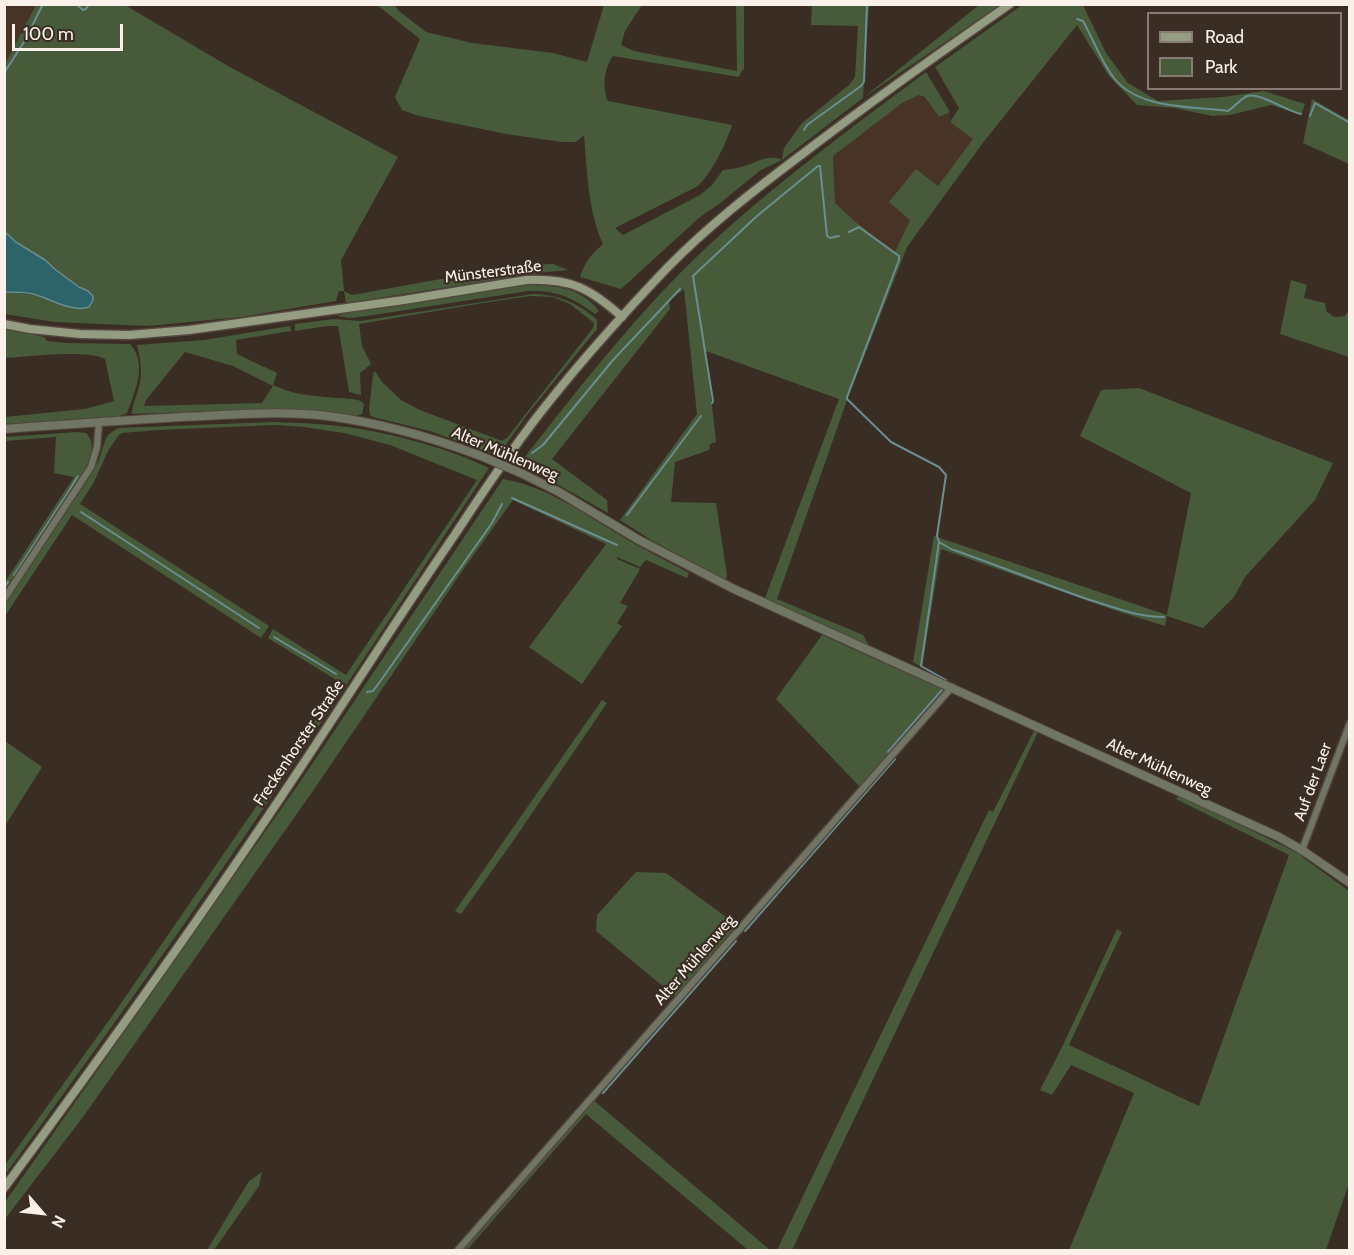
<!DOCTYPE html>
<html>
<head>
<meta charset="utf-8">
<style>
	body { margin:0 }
	#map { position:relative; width:1354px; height:1255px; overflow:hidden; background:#3a2d24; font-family:Cabin,sans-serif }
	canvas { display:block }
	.frame { position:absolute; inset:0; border:6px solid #faf1eb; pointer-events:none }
	.legend { position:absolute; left:1147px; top:12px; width:195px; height:78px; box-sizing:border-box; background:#3a2d24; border:2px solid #877b74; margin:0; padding:8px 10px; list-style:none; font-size:18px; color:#faf1eb }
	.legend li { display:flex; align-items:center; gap:12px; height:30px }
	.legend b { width:30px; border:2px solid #877b74 }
	.north { position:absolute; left:12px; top:1183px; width:60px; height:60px; -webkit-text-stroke:4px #3a2d24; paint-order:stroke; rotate:118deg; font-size:16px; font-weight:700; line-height:24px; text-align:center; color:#faf1eb }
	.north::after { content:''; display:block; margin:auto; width:21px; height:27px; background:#faf1eb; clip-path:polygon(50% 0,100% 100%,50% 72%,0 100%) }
	.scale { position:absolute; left:12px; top:24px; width:111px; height:27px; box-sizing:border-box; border:3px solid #faf1eb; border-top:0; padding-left:8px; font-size:18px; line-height:21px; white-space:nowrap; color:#faf1eb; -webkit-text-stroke:4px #3a2d24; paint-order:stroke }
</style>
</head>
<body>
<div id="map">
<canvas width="1354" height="1255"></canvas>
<div class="frame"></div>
<ul class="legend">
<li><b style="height:8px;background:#949c81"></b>Road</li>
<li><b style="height:16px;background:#475b3a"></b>Park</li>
</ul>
<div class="north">N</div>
<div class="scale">100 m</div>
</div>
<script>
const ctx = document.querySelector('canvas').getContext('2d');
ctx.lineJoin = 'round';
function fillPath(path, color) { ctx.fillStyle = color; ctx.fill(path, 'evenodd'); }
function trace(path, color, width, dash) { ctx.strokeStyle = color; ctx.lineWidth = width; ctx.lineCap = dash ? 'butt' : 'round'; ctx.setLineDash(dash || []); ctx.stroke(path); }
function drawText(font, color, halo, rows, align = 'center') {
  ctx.font = font + ' Cabin,sans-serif'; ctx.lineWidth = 4.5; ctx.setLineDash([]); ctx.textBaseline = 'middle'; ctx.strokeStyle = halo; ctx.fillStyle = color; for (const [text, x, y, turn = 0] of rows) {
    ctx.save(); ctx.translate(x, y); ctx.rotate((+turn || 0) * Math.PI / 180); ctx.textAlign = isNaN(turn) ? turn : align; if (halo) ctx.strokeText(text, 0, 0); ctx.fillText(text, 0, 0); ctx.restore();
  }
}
const built = new Path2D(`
	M 5,5 L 36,5 L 5,64 Z
	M 926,72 L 950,112 L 950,122 L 973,139 L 938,187 L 911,220 L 895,252 L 853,220 L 835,203 L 832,142 Z`);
const green = new Path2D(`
	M 36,5 L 125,5 L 228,66 L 398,157 L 341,260 L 344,291 L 352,295 L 519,265 L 553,264 L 568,270 L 538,273 L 346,303 L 344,291 L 339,291 L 336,301 L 241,317 L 148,326 L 54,322 L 5,314 L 5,292 L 36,295 L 70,307 L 83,309 L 88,291 C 72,283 59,271 44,260 C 31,250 17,243 5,232 L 5,64 Z
	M 377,5 L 394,5 L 399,11 L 426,32 L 472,43 L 553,53 L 587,62 L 604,5 L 642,5 L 625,31 L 621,45 L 634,51 L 737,71 L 736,5 L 744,5 L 744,69 L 741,72 L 739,77 L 613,56 C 604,67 602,89 608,101 L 732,125 C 726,144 713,171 698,186 L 615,228 L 623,235 L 700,195 L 712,185 L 723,170 C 728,169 733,169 738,168 C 753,165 767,153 782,160 L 784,148 L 802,123 L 849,85 L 855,77 L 858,26 L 811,25 L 812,5 L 869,5 L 863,98 L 979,5 L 1000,5 L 863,98 L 782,160 L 761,170 L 719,204 L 700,217 L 621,289 L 580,277 C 585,261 591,255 603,244 C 588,212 587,170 584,135 L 576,142 L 562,142 L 506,134 L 419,116 L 402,110 L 395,97 L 420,39 Z
	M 1022,5 L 1083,5 L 1106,53 L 1128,83 L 1158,101 L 1223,97 L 1264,91 L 1305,104 L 1301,115 L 1271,105 L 1230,115 L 1212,116 L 1175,108 L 1137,105 L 1109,76 L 1077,25 L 982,144 L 907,247 L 846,403 L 777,599 L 863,635 L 869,645 L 765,598 L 839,399 L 706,351 L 716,442 L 710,444 L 709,450 L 675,462 L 671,502 L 716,503 L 727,575 L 726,580 L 651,540 L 620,520 L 697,414 L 684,289 L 669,300 L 670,309 L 552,459 L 607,500 L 608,513 L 527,467 L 521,462 C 585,380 650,296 729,227 C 791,172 859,122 926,72 L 950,112 L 939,117 L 925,97 L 919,95 L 902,103 L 833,156 L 835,203 L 853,220 L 895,252 L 910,220 L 889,202 L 916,169 L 938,186 L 973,139 L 950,122 L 959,108 L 935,67 Z
	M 1312,99 L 1349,120 L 1349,164 L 1303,143 Z
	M 1291,280 L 1307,285 L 1304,298 L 1325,303 L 1326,311 L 1334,317 L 1345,316 L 1349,310 L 1349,357 L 1280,334 Z
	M 523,285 C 552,285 580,286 599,311 L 595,314 C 572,297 556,290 528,291 L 367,316 L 350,318 L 337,316 L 354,311 L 447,298 Z
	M 533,294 C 557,294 579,303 597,320 L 597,329 L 527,415 L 498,456 L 430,431 L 373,417 L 370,415 L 369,409 L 373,374 L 375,371 L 382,382 L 401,400 L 420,410 L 502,441 L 507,438 L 593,328 L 594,323 L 570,304 L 553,297 L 530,296 L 483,303 L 359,324 L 362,346 L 371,364 L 360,373 L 361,395 L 349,392 L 338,326 L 327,326 L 295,331 L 295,324 L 334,319 L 360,321 Z
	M 290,326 L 291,331 L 236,340 L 237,354 L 277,373 L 273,385 C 297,397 327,397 353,399 L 361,401 L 364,404 L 362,414 L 356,416 L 313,411 L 269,409 L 132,414 C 132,405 136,398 138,390 C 143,374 141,361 137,345 L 204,340 ZM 185,352 L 233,366 L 273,386 L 262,403 L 144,406 L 146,400 Z
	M 5,328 L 44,337 L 47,341 L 67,343 L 130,344 C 148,363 135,392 127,413 L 119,416 L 5,424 L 5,417 L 85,409 L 114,401 L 105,359 C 86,349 27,357 5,358 Z
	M 1139,388 L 1333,463 L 1315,500 L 1245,577 L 1234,597 L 1203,628 L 1167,616 L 1165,626 L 1114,610 L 941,549 L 922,667 L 913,662 L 934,536 L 1167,615 L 1191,493 L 1080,436 L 1101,390 Z
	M 273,422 C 302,423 331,424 361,429 C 402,436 452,450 489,468 C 410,588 332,708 251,827 C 171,945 88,1060 5,1175 L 5,1165 L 115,1012 L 341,683 L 268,638 L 273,629 L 346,675 L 477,480 L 390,445 L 344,433 L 304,427 L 275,425 L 158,430 L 122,433 L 118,436 L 108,451 L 94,482 L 80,504 L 269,626 L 261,638 L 72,515 L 5,616 L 5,605 L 91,475 L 99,460 L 106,438 L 109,434 L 118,428 Z
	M 77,432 L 86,433 C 99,446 87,464 81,477 L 5,592 L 5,582 L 74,477 L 54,473 L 56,437 L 5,441 L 5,437 Z
	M 503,479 C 549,486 595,521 635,544 C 653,554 671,563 689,573 L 687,578 L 646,560 L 640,567 L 617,557 L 617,559 L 640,569 L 620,603 L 628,606 L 617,623 L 622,626 L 582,684 L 529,647 L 606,544 L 513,500 L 465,567 L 315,788 L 83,1117 L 5,1219 L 5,1202 L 300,782 Z
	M 822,635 L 942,689 L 860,787 L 776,699 Z
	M 602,700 L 607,703 L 511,844 L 461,914 L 455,911 Z
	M 1035,729 L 1038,732 L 792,1250 L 777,1250 L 989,810 L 993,812 Z
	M 5,741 L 42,767 L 5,826 Z
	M 1179,795 L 1300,854 L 1305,859 L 1349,891 L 1349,1183 L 1326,1250 L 1069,1250 L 1134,1093 L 1071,1065 L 1052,1095 L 1040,1090 L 1064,1043 L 1117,929 L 1122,932 L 1069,1045 L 1199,1106 L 1289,855 L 1176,799 Z
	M 636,872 L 666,873 L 737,925 L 676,997 L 596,931 L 597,915 Z
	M 592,1099 L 770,1250 L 748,1250 L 586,1114 L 467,1250 L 461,1250 Z
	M 262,1172 L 259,1186 L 214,1250 L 207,1250 L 249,1181 Z`);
const water = new Path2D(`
	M 5,232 L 16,242 L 45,260 L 56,270 L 79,287 L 88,291 L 93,296 L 93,300 L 89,307 C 71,313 50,298 33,294 C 24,292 14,292 5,292 Z`);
const stream = new Path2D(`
	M 76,4 L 83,10 L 86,9 L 89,4
	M 1077,19 L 1083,21 C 1093,39 1102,63 1114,78 C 1139,110 1192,106 1228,111 C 1234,107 1241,99 1247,96 C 1259,92 1287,111 1301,114
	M 4,73 L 24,42 L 43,4
	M 1310,116 L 1315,103 L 1350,123
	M 804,130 L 807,125 L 861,86 L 864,82 L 867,4
	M 849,232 L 859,227 L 899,256 L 899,260 L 847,397 L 847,399 L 891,442 L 939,467 L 946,475 L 937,536 L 939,542 L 921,666 L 946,680
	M 712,403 L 713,401 L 693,276 L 757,216 L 818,166 L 820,166 L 827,236 L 830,238 L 839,236
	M 532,453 L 543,445 L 613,360 L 680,289
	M 512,498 L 617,545
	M 64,499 L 78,476
	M 81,512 L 259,628
	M 627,515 L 701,416
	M 939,542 L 951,549 C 997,565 1041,583 1087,599 C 1113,607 1137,617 1164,617
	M 14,575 L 63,500
	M 4,587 L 8,582
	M 274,637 L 336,674
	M 367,692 L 373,691 L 379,683 L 492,523 L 502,504
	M 888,752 L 942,690
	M 745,931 L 895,759
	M 603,1093 L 736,941`);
const minor = new Path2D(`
	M 4,599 L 91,467 L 97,447 L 99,422
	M 1302,850 L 1350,723
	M 458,1250 L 952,687`);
const tertiary = new Path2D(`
	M 4,429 C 71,424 138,419 204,416 C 245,414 287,411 327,416 C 381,423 431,437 481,456
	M 523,474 L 559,492 L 639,540 L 734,589 L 1279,837 L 1302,850 L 1350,883`);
const secondary = new Path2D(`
	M 4,324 L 30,329 L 80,334 L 129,335 L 189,330 L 404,300 L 526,280 C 570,278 590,288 622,317
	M 4,1188 C 104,1053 202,916 295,776 C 349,695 401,613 456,533 C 486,487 517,441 552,398 C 588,353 627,310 667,268 C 709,225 757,188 805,152 C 872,101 941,52 1010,4`);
const tertiaryBridge = new Path2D(`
	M 481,456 L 523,474`);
const streetNames = [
	["Münsterstraße",493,272,-7],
	["Alter Mühlenweg",505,454,23],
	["Freckenhorster Straße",299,743,-56],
	["Alter Mühlenweg",1159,767,25],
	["Auf der Laer",1313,782,-70],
	["Alter Mühlenweg",695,960,-49]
];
fillPath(built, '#473427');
fillPath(green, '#475b3a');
fillPath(water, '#2c6469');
trace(water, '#6a8e90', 1.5);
trace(stream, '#6a8e90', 2);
trace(minor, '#554840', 9);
trace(tertiary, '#554840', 10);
trace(secondary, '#554840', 11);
trace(minor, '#707564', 6);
trace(tertiary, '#707564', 8);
trace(secondary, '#949c81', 8);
trace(tertiaryBridge, '#554840', 10, []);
trace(tertiaryBridge, '#707564', 8);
drawText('16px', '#faf1eb', '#3a2d24', streetNames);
</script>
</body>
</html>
